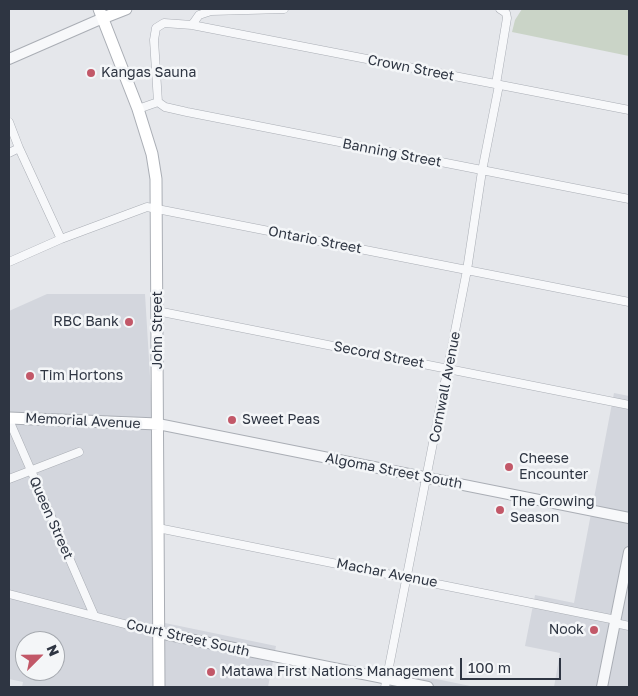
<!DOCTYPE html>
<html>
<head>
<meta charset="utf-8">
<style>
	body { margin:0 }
	#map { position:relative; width:638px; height:696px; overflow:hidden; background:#e5e7eb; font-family:"Golos Text",sans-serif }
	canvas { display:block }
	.frame { position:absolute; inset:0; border:10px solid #2e3542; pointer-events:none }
	.north { position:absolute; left:15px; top:631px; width:50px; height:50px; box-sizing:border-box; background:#f4f6f8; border:1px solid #a5a9af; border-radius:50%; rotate:67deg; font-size:14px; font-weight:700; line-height:20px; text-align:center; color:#2e3542 }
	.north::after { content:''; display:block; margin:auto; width:18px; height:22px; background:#c25868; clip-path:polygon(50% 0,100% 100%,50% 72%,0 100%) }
	.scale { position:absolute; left:460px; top:658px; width:101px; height:22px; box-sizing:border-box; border:2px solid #2e3542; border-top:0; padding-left:6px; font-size:15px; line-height:18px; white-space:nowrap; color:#2e3542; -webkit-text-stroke:4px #f4f6f8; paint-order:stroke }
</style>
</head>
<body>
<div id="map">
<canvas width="638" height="696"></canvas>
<div class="frame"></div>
<div class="north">N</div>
<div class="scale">100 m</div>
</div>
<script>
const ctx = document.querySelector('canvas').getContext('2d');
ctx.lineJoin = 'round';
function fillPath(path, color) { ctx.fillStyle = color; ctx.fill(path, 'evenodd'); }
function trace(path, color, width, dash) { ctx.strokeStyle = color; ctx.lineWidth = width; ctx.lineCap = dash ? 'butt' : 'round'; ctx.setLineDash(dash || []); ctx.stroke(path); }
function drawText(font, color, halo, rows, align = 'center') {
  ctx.font = font + ' "Golos Text",sans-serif'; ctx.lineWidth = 5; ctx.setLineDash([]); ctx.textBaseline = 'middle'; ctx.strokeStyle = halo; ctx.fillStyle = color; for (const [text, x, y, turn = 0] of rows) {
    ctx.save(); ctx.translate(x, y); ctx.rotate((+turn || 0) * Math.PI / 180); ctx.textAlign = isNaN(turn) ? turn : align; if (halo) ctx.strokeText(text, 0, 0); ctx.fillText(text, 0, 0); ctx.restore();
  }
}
const built = new Path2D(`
	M 47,294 L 145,294 L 165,623 L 276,646 L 268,687 L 22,687 L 23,682 L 9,679 L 9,311 ZM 25,641 L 55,641 L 55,671 L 25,671 Z
	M 614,393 L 629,396 L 629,687 L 554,687 L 560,653 L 525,646 L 535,595 L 574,603 Z
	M 393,670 L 475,687 L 389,687 Z`);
const green = new Path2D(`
	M 522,9 L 629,9 L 629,56 L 512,32 L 515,20 Z`);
const minor = new Path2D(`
	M 192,25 L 199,15 L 211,11 L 284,9
	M 496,84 L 507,18 L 506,13 L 500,9
	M 158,102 L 154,40 L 156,28 L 164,23 L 192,25 L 629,110
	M 158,102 L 165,107 L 187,112 L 629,199
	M 138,109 L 158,102
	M 9,122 L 19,148 L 61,239
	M 9,153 L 19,148
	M 9,262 L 61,239 L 147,207 L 629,302
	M 157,311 L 629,405
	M 9,420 L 94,615
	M 9,479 L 79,452
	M 158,528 L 616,620
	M 9,594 L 159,633
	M 615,623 L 629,626
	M 385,687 L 467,270 L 482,171 L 499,85`);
const tertiary = new Path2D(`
	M 9,59 L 103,18
	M 158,424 L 629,518
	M 159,633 L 428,687
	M 602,687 L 629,552`);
const secondary = new Path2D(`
	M 99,9 L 138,109 L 152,154 L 156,179 L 159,687
	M 103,18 L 126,9
	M 9,418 L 158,424`);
const markers = [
	[91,73,5,"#c25868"],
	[129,322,5,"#c25868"],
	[30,376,5,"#c25868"],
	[232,420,5,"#c25868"],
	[509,467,5,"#c25868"],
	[500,510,5,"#c25868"],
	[594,630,5,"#c25868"],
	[211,672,5,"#c25868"]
];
const streetNames = [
	["Crown Street",411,68,11],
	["Banning Street",392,153,11],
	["Ontario Street",315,240,11],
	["John Street",158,330,-90],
	["Secord Street",379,355,11],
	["Cornwall Avenue",445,387,-79],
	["Memorial Avenue",83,421,3],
	["Algoma Street South",394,471,11],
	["Queen Street",51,518,66],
	["Machar Avenue",387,573,11],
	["Court Street South",188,638,13]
];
const poiNames = [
	["Kangas Sauna",101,73],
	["RBC Bank",119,322,"right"],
	["Tim Hortons",40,376],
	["Sweet Peas",242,420],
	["Cheese",519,459],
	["Encounter",519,475],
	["The Growing",510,502],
	["Season",510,518],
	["Nook",584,630,"right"],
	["Matawa First Nations Management",221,672]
];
fillPath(built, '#d3d6dd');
fillPath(green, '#cad4c7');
trace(minor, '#aaaeb5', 9);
trace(tertiary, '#aaaeb5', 12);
trace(secondary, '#aaaeb5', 13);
trace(minor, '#f7f8fa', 8);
trace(tertiary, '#f7f8fa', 10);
trace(secondary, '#fff', 11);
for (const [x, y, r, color] of markers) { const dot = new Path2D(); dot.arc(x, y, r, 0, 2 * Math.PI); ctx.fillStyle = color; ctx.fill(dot); trace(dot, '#f4f6f8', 2); }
drawText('14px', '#2e3542', '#f4f6f8', streetNames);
drawText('14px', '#2e3542', '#f4f6f8', poiNames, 'left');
</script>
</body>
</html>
